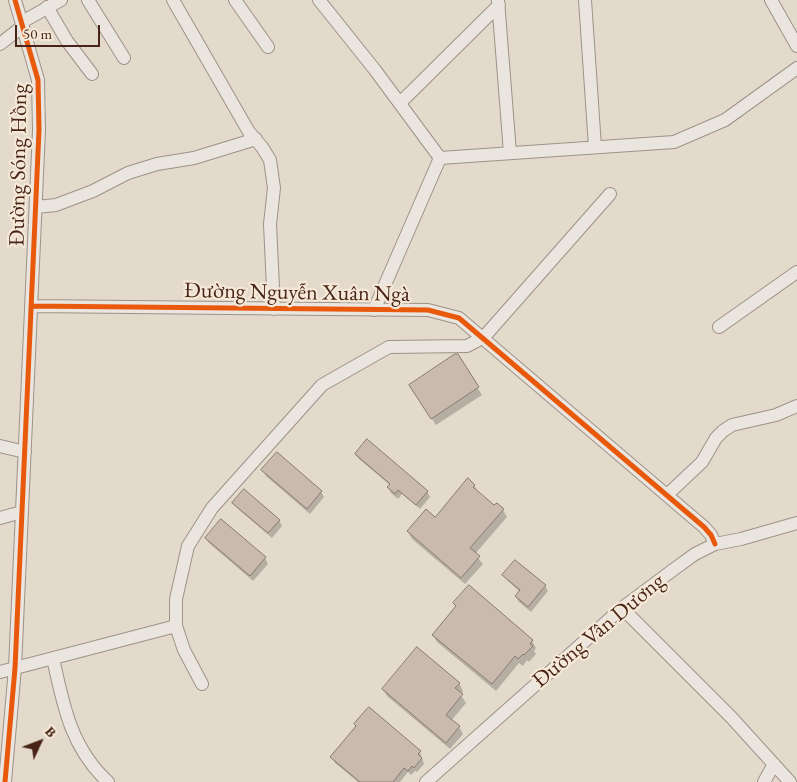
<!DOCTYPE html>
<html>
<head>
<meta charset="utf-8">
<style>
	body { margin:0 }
	#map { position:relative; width:797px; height:782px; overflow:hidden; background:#e4dacc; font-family:"EB Garamond",serif }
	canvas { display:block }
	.north { position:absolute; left:15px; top:717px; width:50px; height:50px; -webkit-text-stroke:4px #f5e8d7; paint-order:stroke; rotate:47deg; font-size:14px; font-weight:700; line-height:20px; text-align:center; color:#472417 }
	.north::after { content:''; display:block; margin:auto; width:18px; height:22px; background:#472417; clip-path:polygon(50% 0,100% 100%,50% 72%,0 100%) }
	.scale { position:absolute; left:15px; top:25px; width:85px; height:22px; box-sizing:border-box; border:2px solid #472417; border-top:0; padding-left:6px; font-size:15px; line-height:18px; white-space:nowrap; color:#472417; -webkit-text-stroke:4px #f5e8d7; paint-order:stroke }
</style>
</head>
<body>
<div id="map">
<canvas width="797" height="782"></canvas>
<div class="north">B</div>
<div class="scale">50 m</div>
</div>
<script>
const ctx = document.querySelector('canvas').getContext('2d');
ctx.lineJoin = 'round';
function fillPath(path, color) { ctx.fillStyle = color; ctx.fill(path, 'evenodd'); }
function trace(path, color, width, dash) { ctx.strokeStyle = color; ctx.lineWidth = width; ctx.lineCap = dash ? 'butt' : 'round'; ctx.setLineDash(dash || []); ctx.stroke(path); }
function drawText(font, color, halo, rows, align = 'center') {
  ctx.font = font + ' "EB Garamond",serif'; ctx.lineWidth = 4.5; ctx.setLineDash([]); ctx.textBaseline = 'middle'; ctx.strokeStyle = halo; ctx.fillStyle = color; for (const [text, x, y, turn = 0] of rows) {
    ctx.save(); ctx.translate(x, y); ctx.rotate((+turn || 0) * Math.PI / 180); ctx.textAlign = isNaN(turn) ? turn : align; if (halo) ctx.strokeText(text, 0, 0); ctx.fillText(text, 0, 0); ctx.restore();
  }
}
const shadow = new Path2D(`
	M 457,356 L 482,395 L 436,425 L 414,392 Z
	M 277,454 L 321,492 L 324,497 L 310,514 L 266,476 L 263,470 Z
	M 356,454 L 427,491 L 430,497 L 420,509 L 402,494 L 398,499 L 391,493 L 388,487 L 390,485 L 359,459 Z
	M 474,485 L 479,494 L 495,507 L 503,510 L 507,517 L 475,554 L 483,564 L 465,584 L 412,539 L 408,532 L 435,518 Z
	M 234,503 L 279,520 L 282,526 L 272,538 L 237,508 Z
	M 206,538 L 265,558 L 268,564 L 253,581 L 209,543 Z
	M 515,561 L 545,586 L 548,591 L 531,612 L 519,602 L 516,597 L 520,592 L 507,580 L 504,575 Z
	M 433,635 L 532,641 L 536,648 L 534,651 L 536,654 L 529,662 L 527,660 L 523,666 L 519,663 L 496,691 L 437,642 Z
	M 459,683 L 463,691 L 460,694 L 466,703 L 451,721 L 459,727 L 463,734 L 450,749 L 387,696 L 383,689 Z
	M 420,752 L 424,764 L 417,772 L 415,771 L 411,775 L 408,772 L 400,782 L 358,782 L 335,763 L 332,757 Z`);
const building = new Path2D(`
	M 455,354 L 458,354 L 479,387 L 431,419 L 409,385 Z
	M 367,439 L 428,491 L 416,505 L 398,490 L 395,494 L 387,487 L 390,484 L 355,454 Z
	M 277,452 L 322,491 L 307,509 L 261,470 Z
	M 468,478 L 475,485 L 473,487 L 494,505 L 497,503 L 504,509 L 470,548 L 480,556 L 461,578 L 407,531 L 426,509 L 435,517 Z
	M 244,489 L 280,520 L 268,533 L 232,503 Z
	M 221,519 L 266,557 L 250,576 L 205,538 Z
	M 515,560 L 546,585 L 528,607 L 515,596 L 520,590 L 502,575 Z
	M 469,585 L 533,640 L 530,644 L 533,646 L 524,655 L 523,654 L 518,659 L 515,656 L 492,684 L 432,635 L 456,606 L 453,603 Z
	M 417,647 L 460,683 L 455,688 L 463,694 L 446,715 L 460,726 L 446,743 L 382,689 Z
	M 369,707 L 421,751 L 418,754 L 422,758 L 414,768 L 412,766 L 408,771 L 404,768 L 393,782 L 360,782 L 330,757 L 356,726 L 354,724 Z`);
const minor = new Path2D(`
	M 88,0 L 124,58
	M 173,0 L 249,132 L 262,147 L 270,160 L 274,188 L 270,224 L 274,309
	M 235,0 L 268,47
	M 319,0 L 375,70 L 440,158
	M 498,0 L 510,153
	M 585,0 L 595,147
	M 771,0 L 797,46
	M 47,7 L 67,41 L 92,74
	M 22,22 L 61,0
	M 0,44 L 23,26
	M 400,103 L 499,5
	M 440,158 L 674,142 L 725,120 L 797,68
	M 36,207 L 56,205 L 93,191 L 128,173 L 157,164 L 194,158 L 256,139
	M 31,306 L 428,310 L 459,318 L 704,527 L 711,535 L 715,544
	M 374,310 L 440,158
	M 719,327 L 797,272
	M 0,446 L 25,452
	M 667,495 L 702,462 L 716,438 L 723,431 L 732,425 L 776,415 L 797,406
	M 0,518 L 22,512
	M 622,608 L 731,717 L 790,782
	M 53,658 C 63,705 71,748 108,782
	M 0,672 L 176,626
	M 202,684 L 184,650 L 176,626 L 176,599 L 188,546 L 212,508 L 322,385 L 389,347 L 467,346 L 484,337 L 610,194
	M 5,782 L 15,668 L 39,130 L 38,80 L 15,0
	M 426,782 L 622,608 L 677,567 L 695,554 L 715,544 L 741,539 L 797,523
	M 764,782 L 774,764`);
const cycleway = new Path2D(`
	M 31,306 L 428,310 L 459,318 L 704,527 L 711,535 L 715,544
	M 5,782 L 15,668 L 39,130 L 38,80 L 15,0`);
const streetNames = [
	["Đường Sóng Hồng",19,165,-89],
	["Đường Nguyễn Xuân Ngà",297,293,1],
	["Đường Vân Dương",599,631,-40]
];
fillPath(shadow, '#0003');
fillPath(building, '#cabaad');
trace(building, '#857a71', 1);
trace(minor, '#9c9288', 14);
trace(minor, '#eae5de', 12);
trace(cycleway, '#e8590c', 5);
drawText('22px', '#472417', '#f5e8d7', streetNames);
</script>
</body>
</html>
